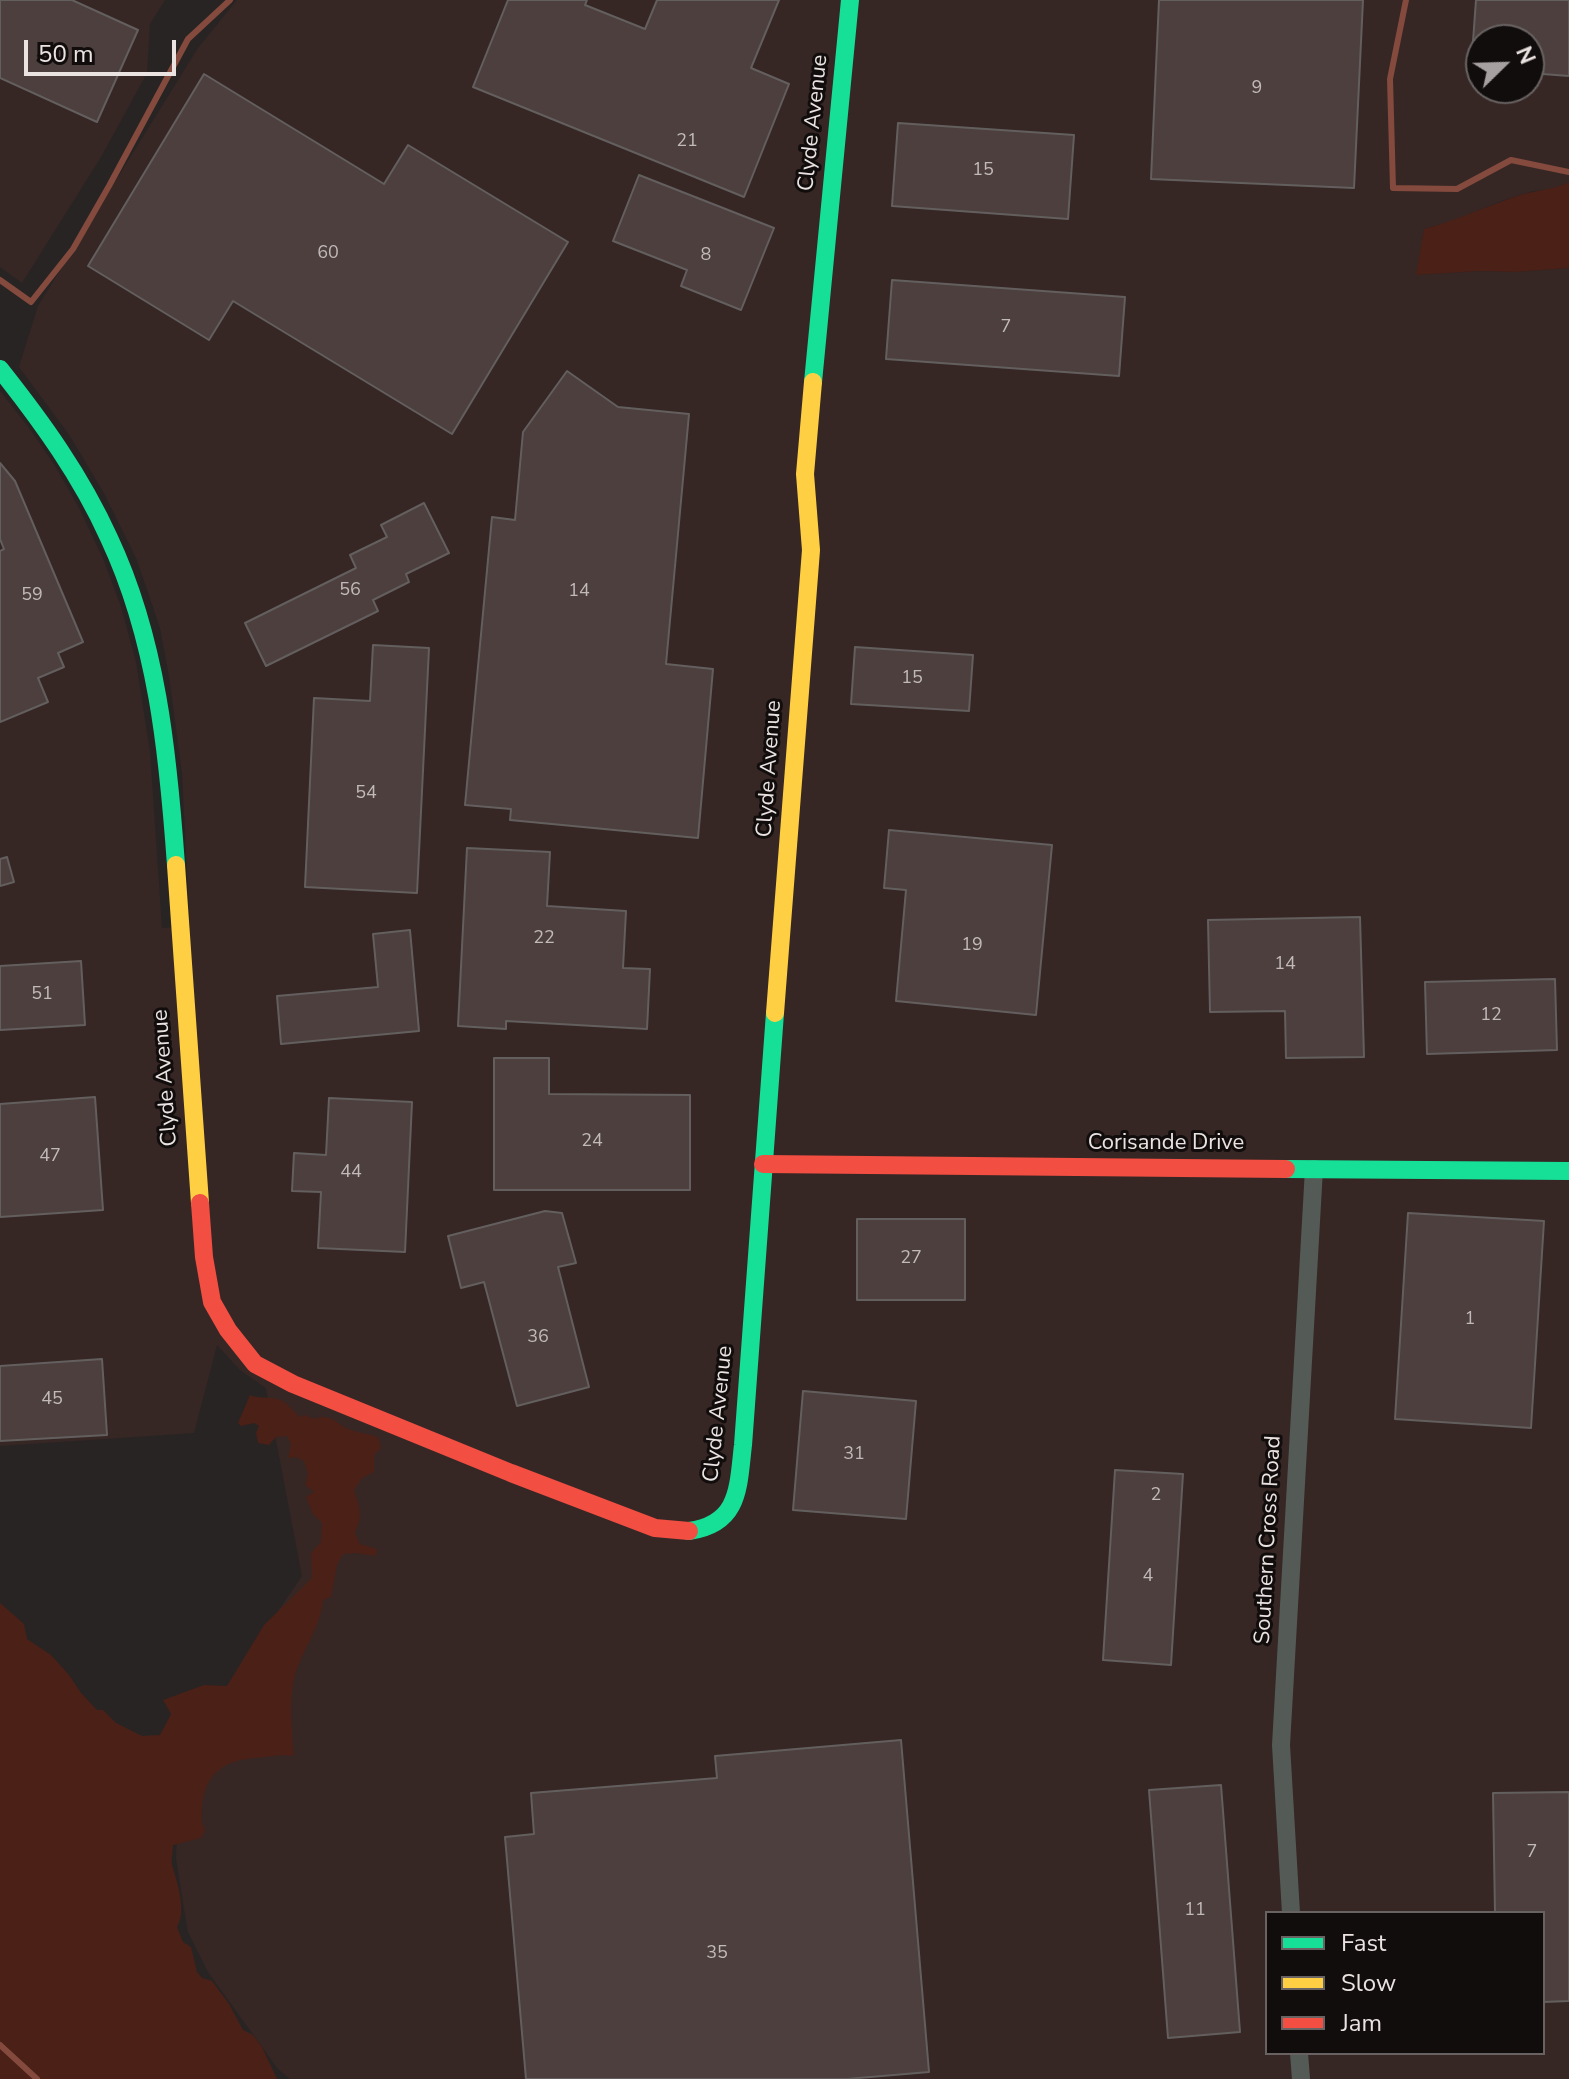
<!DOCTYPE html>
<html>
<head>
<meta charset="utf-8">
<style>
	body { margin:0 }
	#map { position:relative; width:1569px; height:2079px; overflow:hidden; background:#292424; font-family:"Nunito Sans",sans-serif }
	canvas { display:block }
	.legend { position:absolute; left:1265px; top:1911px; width:280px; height:144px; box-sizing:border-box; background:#110d0c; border:2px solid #686362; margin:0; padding:10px 14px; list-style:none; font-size:24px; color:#eae3e2 }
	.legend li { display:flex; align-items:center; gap:16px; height:40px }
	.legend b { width:40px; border:2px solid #686362 }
	.north { position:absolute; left:1465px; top:24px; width:80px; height:80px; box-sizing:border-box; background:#110d0c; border:2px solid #686362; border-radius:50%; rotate:67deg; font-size:22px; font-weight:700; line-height:32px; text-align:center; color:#eae3e2 }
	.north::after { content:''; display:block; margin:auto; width:28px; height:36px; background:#a6a0a0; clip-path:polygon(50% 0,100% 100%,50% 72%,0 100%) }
	.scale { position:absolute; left:24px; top:40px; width:152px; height:36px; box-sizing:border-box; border:4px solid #eae3e2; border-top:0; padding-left:10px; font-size:24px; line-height:28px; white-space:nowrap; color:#eae3e2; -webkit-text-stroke:6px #110d0c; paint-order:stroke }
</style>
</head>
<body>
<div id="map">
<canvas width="1569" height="2079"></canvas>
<ul class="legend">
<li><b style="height:10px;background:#16e098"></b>Fast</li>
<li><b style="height:10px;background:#ffcf43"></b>Slow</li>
<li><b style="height:10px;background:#f24e42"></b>Jam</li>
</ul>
<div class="north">N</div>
<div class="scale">50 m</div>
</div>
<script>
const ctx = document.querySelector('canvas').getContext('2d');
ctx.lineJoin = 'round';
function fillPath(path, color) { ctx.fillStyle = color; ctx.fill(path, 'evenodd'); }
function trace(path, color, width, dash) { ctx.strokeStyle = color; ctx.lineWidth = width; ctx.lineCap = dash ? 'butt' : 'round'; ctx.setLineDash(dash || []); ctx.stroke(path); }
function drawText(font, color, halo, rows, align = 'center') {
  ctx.font = font + ' "Nunito Sans",sans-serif'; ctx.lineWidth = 6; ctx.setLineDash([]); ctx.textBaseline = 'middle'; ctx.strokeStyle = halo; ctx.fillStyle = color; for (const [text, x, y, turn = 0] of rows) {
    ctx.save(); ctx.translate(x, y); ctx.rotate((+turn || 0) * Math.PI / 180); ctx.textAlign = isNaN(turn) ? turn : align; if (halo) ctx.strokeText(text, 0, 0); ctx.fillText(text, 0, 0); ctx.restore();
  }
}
const built = new Path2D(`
	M 0,0 L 165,0 L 150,24 L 147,73 L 101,157 L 22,283 L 0,267 Z
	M 237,0 L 1569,0 L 1569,182 L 1555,189 L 1533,191 L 1501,201 L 1456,220 L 1424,229 L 1417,275 L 1480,271 L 1515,272 L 1569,268 L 1569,2079 L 290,2079 L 278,2069 L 208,1972 L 188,1932 L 181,1890 L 176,1858 L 179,1801 L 227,1686 L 302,1576 L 266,1388 L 240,1370 L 217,1345 L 194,1433 L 0,1446 L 0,391 L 29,428 L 55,466 L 80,510 L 104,561 L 121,607 L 136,662 L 150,752 L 162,928 L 190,927 L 182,773 L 169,676 L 160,628 L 137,560 L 105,495 L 70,436 L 19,367 L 38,306 L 198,48 ZM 1481,40 L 1529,40 L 1529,88 L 1481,88 ZM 1267,1913 L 1543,1913 L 1543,2053 L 1267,2053 Z`);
const green = new Path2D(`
	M 1569,182 L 1569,268 L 1515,272 L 1480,271 L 1416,275 L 1424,229 C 1457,220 1487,206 1520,195 C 1537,190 1553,190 1569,182 Z
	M 250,1395 C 261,1400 274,1395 284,1402 C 290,1406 295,1413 300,1417 L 305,1415 L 314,1419 C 333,1412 336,1425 351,1430 C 360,1433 369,1434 378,1437 L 381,1448 L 374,1455 L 374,1472 L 362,1478 L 354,1490 C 360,1509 363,1515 355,1533 L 360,1544 L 377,1549 L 376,1556 L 356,1553 L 343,1554 L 337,1565 L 331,1597 L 323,1600 C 320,1629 303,1648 295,1675 C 288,1701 292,1730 294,1756 C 278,1754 271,1757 256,1758 C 225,1760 205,1773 202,1806 C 202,1817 200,1820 205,1830 L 201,1838 L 173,1845 C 173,1851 171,1859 172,1865 C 177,1882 187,1910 177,1927 L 183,1942 L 191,1947 L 197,1972 L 202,1978 L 212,1981 L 229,2004 L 243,2030 L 253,2035 L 262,2047 L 277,2079 L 0,2079 L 0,1603 L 24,1624 L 27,1639 L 51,1655 L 69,1675 L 81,1693 L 97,1710 L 103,1710 L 116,1723 L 142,1736 L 160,1735 L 171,1714 L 163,1700 L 204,1685 L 227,1686 L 264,1625 L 312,1578 L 311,1553 L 321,1542 L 322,1523 L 313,1514 L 306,1497 L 314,1492 L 305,1485 L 308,1474 L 304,1461 L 296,1457 L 288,1458 L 291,1444 L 287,1436 L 276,1437 L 269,1445 L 258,1443 L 256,1433 L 259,1426 L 254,1423 L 241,1426 L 238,1423 Z`);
const stream = new Path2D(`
	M 1406,0 L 1390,79 L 1393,188 L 1457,189 L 1511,160 L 1569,172
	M 0,280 L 31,302 L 73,249 L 109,186 L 188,39 L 230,0
	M 0,2045 L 37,2079`);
const building = new Path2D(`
	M 0,0 L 72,0 L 138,30 L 97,122 L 0,78 Z
	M 508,0 L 587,0 L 585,5 L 645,29 L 657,0 L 779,0 L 751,68 L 789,84 L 744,197 L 473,87 Z
	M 1159,0 L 1363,0 L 1354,188 L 1151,179 Z
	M 1476,0 L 1569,0 L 1569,76 L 1529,73 L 1529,40 L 1481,40 L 1481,70 L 1471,69 Z
	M 204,74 L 384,184 L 408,145 L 568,242 L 452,434 L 233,301 L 209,340 L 88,266 Z
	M 898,123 L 1074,135 L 1068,219 L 892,206 Z
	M 639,175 L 774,228 L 741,310 L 681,286 L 687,270 L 613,241 Z
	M 892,280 L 1125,297 L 1119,376 L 886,359 Z
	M 567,371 L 618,407 L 689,414 L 666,664 L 713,669 L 698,838 L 510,820 L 511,809 L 465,805 L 492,517 L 515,520 L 523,432 Z
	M 0,463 L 15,481 L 83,642 L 58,653 L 64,667 L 38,678 L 48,702 L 0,722 L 0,551 L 4,549 L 0,539 Z
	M 424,503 L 449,553 L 406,574 L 409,582 L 373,600 L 378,611 L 266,666 L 245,623 L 356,568 L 350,555 L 387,537 L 381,525 Z
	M 373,645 L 429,648 L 417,893 L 305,887 L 314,698 L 370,701 Z
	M 855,647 L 973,655 L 969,711 L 851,704 Z
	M 889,830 L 1052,845 L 1036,1015 L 896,1001 L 906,890 L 884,888 Z
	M 467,848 L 550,852 L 547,906 L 626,911 L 623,968 L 650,969 L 647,1029 L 506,1021 L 506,1029 L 458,1026 Z
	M 7,857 L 14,882 L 0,886 L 0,859 Z
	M 1360,917 L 1364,1057 L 1286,1058 L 1285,1011 L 1210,1012 L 1208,920 Z
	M 410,930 L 419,1031 L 281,1044 L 277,996 L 378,987 L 373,934 Z
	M 81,961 L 85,1025 L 0,1030 L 0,966 Z
	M 1555,979 L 1557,1050 L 1427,1054 L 1425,982 Z
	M 494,1058 L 549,1058 L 549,1094 L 690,1095 L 690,1190 L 494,1190 Z
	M 95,1097 L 103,1210 L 0,1217 L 0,1104 Z
	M 329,1098 L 412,1102 L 405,1252 L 318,1248 L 321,1192 L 292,1191 L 294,1153 L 326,1155 Z
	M 545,1211 L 562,1213 L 576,1263 L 558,1267 L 589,1387 L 517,1406 L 484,1282 L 461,1288 L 448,1236 Z
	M 1408,1213 L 1544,1221 L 1531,1428 L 1395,1419 Z
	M 857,1219 L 965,1219 L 965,1300 L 857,1300 Z
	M 102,1359 L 107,1435 L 0,1441 L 0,1366 Z
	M 803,1391 L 916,1401 L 906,1519 L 793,1510 Z
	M 1115,1470 L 1183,1474 L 1171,1665 L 1103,1660 Z
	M 901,1740 L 929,2072 L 847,2079 L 526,2079 L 505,1837 L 534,1834 L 531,1793 L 717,1778 L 715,1756 Z
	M 1221,1785 L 1240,2032 L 1168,2038 L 1149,1790 Z
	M 1569,1792 L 1569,2001 L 1543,2002 L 1543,1913 L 1495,1913 L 1493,1793 Z`);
const street = new Path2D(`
	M 1291,1913 L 1281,1745 L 1314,1169
	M 1299,2053 L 1301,2079`);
const fast = new Path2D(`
	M 0,369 C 42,422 81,476 109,538 C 157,640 168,753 176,865
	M 813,382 L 850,0
	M 1286,1169 L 1569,1171
	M 689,1531 C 740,1524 738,1487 743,1445 L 775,1013`);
const slow = new Path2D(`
	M 176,865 L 200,1203
	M 775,1013 L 811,550 L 805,474 L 813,382`);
const jam = new Path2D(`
	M 763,1164 L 1286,1169
	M 200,1203 L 204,1257 L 212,1302 L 228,1330 L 255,1364 L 293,1384 L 511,1473 L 655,1528 L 689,1531`);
const numberNames = [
	["9",1257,89],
	["21",687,142],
	["15",983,171],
	["60",328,254],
	["8",706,256],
	["7",1006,328],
	["56",350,591],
	["14",579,592],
	["59",32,596],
	["15",912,679],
	["54",366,794],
	["22",544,939],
	["19",972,946],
	["14",1285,965],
	["51",42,995],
	["12",1491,1016],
	["24",592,1142],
	["47",50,1157],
	["44",351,1173],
	["27",911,1259],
	["1",1470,1320],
	["36",538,1338],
	["45",52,1400],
	["31",854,1455],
	["2",1156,1496],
	["4",1148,1577],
	["7",1532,1853],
	["11",1195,1911],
	["35",717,1954]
];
const streetNames = [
	["Clyde Avenue",814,123,-84],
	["Clyde Avenue",770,769,-86],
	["Clyde Avenue",166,1078,-94],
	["Corisande Drive",1166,1144],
	["Clyde Avenue",719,1414,-84],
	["Southern Cross Road",1269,1540,-87]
];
fillPath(built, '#362725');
fillPath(green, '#4a2017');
trace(stream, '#844a3d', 6);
fillPath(building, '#4c3f3d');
trace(building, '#635f5e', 2);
trace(street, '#545b56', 18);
trace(fast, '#16e098', 18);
trace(slow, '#ffcf43', 18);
trace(jam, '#f24e42', 18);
drawText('18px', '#c2bab9', null, numberNames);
drawText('22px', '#eae3e2', '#110d0c', streetNames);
</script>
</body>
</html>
